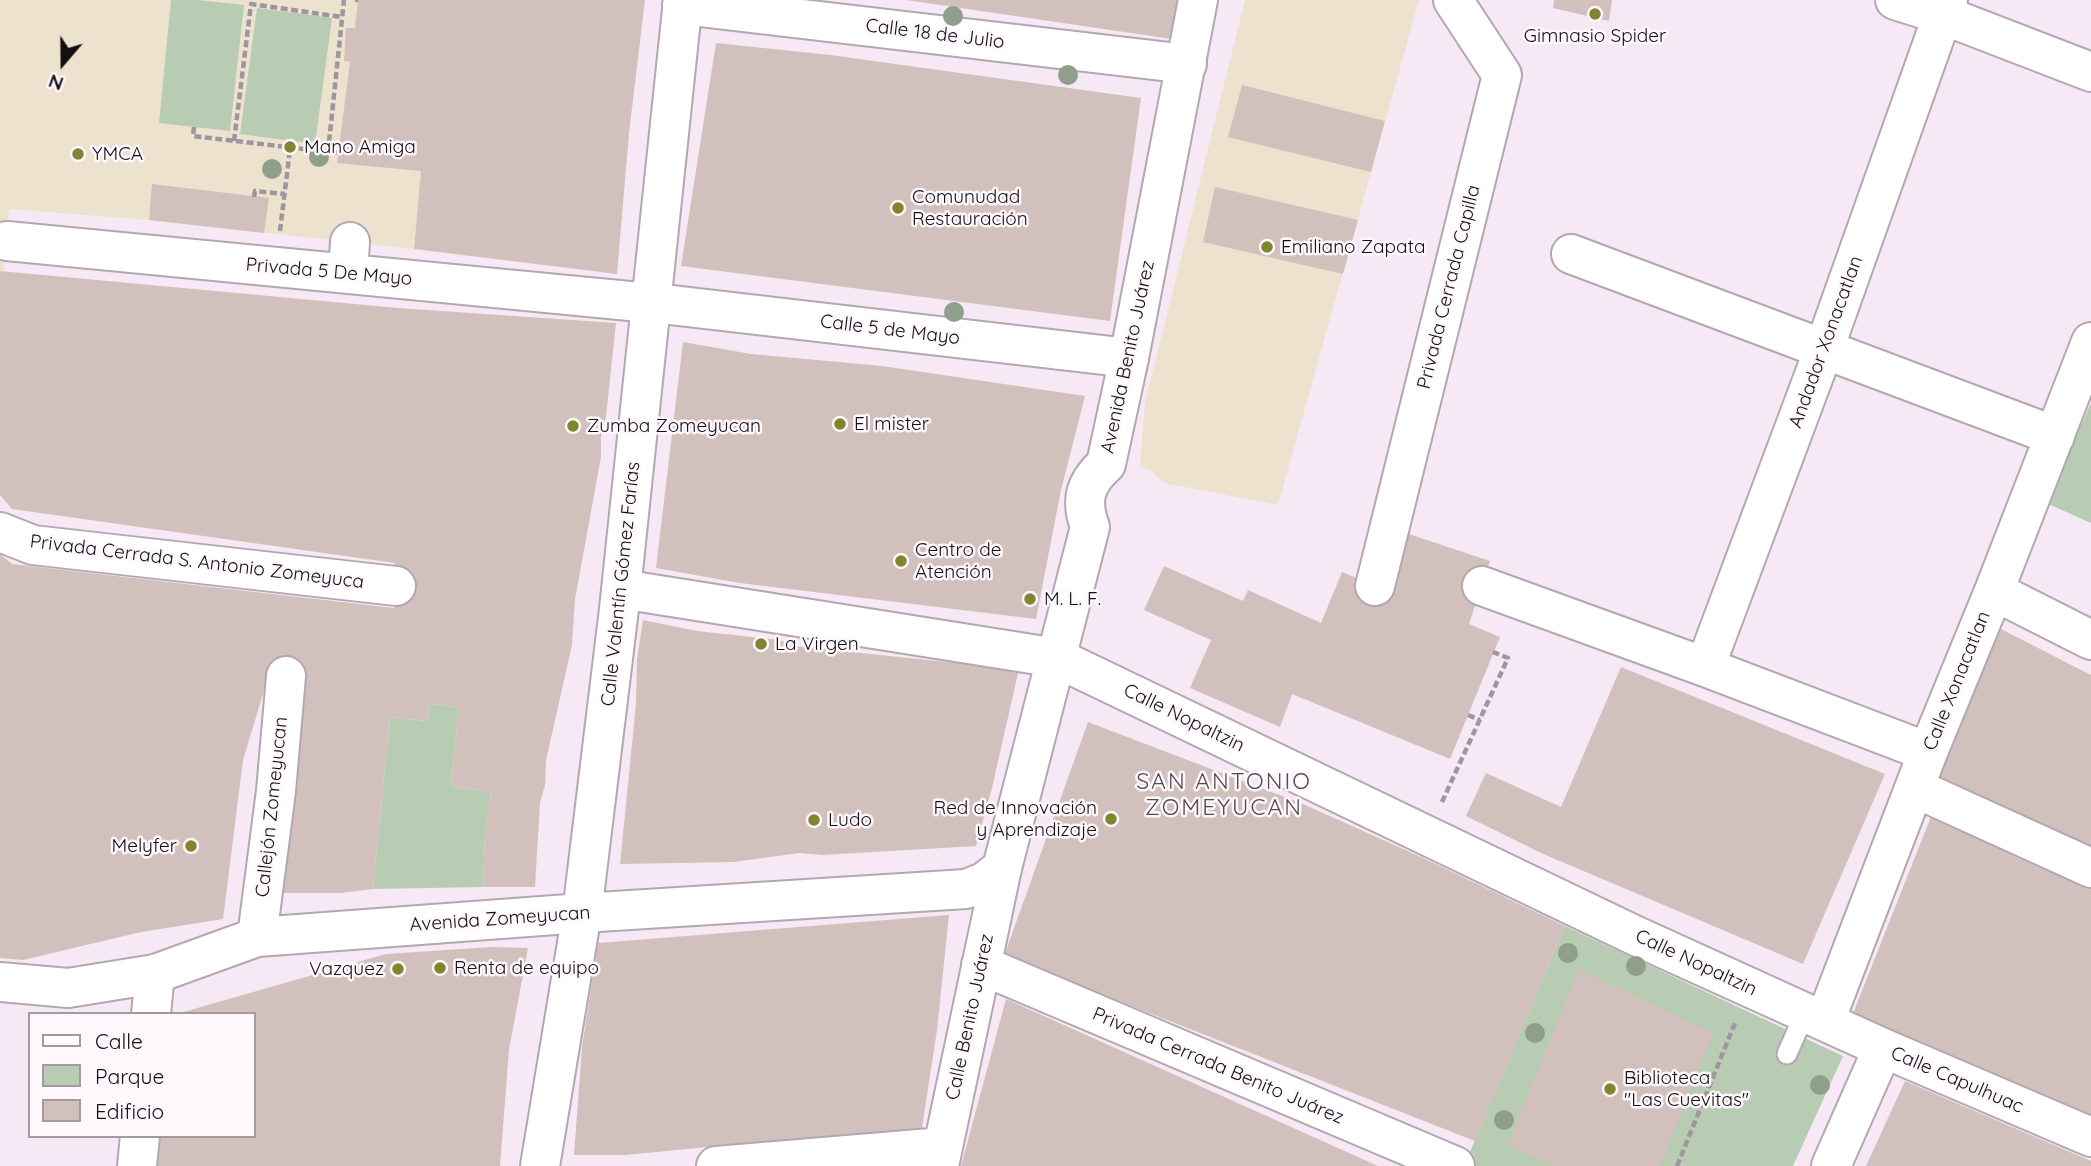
<!DOCTYPE html>
<html>
<head>
<meta charset="utf-8">
<style>
	body { margin:0 }
	#map { position:relative; width:2091px; height:1166px; overflow:hidden; background:#f6e8f4; font-family:Quicksand,sans-serif }
	canvas { display:block }
	.legend { position:absolute; left:28px; top:1012px; width:228px; height:126px; box-sizing:border-box; background:#fef8fd; border:2px solid #a09b9f; margin:0; padding:9px 12px; list-style:none; font-size:21px; color:#130f13 }
	.legend li { display:flex; align-items:center; gap:14px; height:35px }
	.legend b { width:35px; border:2px solid #a09b9f }
	.north { position:absolute; left:28px; top:28px; width:70px; height:70px; -webkit-text-stroke:5px #fef8fd; paint-order:stroke; rotate:200deg; font-size:19px; font-weight:700; line-height:28px; text-align:center; color:#130f13 }
	.north::after { content:''; display:block; margin:auto; width:24px; height:32px; background:#130f13; clip-path:polygon(50% 0,100% 100%,50% 72%,0 100%) }
</style>
</head>
<body>
<div id="map">
<canvas width="2091" height="1166"></canvas>
<ul class="legend">
<li><b style="height:9px;background:#fff"></b>Calle</li>
<li><b style="height:19px;background:#b8ccb4"></b>Parque</li>
<li><b style="height:19px;background:#d2c0bd"></b>Edificio</li>
</ul>
<div class="north">N</div>
</div>
<script>
const ctx = document.querySelector('canvas').getContext('2d');
ctx.lineJoin = 'round';
function fillPath(path, color) { ctx.fillStyle = color; ctx.fill(path, 'evenodd'); }
function trace(path, color, width, dash) { ctx.strokeStyle = color; ctx.lineWidth = width; ctx.lineCap = dash ? 'butt' : 'round'; ctx.setLineDash(dash || []); ctx.stroke(path); }
function drawText(font, color, halo, rows, align = 'center') {
  ctx.font = font + ' Quicksand,sans-serif'; ctx.lineWidth = 5; ctx.setLineDash([]); ctx.textBaseline = 'middle'; ctx.strokeStyle = halo; ctx.fillStyle = color; for (const [text, x, y, turn = 0] of rows) {
    ctx.save(); ctx.translate(x, y); ctx.rotate((+turn || 0) * Math.PI / 180); ctx.textAlign = isNaN(turn) ? turn : align; if (halo) ctx.strokeText(text, 0, 0); ctx.fillText(text, 0, 0); ctx.restore();
  }
}
const education = new Path2D(`
	M 0,0 L 439,0 L 414,249 L 149,220 L 9,209 L 4,271 L 0,271 Z
	M 1245,0 L 1419,0 L 1278,505 L 1164,483 L 1153,472 L 1140,466 L 1145,403 Z`);
const green = new Path2D(`
	M 171,0 L 197,0 L 244,5 L 230,131 L 159,123 Z
	M 257,8 L 332,18 L 315,144 L 240,134 Z
	M 2091,403 L 2091,523 L 2046,503 Z
	M 429,704 L 459,707 L 451,787 L 491,791 L 485,834 L 483,887 L 373,889 L 390,717 L 427,721 Z
	M 1565,926 L 1843,1056 L 1793,1166 L 1464,1166 Z`);
const building = new Path2D(`
	M 358,0 L 645,0 L 629,133 L 617,274 L 414,249 L 421,171 L 337,163 L 350,62 L 344,61 L 346,28 L 355,28 Z
	M 906,0 L 1178,0 L 1172,39 Z
	M 1554,0 L 1612,0 L 1609,21 L 1553,8 Z
	M 716,43 L 830,55 L 1141,98 L 1110,321 L 681,266 Z
	M 1242,85 L 1385,121 L 1371,172 L 1228,137 Z
	M 152,184 L 269,198 L 264,233 L 149,220 Z
	M 1215,187 L 1358,220 L 1343,274 L 1203,242 Z
	M 0,271 L 398,308 L 616,323 L 606,417 L 601,436 L 601,457 L 575,599 L 572,645 L 546,760 L 545,785 L 540,803 L 535,887 L 483,887 L 485,833 L 491,791 L 451,787 L 459,707 L 429,704 L 427,721 L 390,717 L 373,889 L 341,893 L 274,893 L 269,674 L 243,760 L 223,919 L 141,932 L 23,960 L 0,958 L 0,554 L 12,564 L 394,608 L 396,586 L 395,563 L 12,509 L 0,495 Z
	M 683,342 L 751,354 L 882,366 L 1085,396 L 1061,490 L 1036,619 L 740,583 L 656,568 Z
	M 1409,534 L 1490,561 L 1469,624 L 1500,637 L 1450,759 L 1292,694 L 1280,727 L 1190,688 L 1211,640 L 1144,610 L 1164,566 L 1243,601 L 1248,590 L 1321,623 L 1342,572 L 1390,592 Z
	M 643,620 L 697,631 L 780,640 L 793,646 L 976,665 L 1018,673 L 992,788 L 976,846 L 822,855 L 799,853 L 734,862 L 620,864 L 636,704 L 637,660 Z
	M 1995,626 L 2091,675 L 2091,855 L 1936,776 Z
	M 1621,667 L 1885,774 L 1803,964 L 1541,853 L 1466,816 L 1486,773 L 1561,807 Z
	M 1088,722 L 1303,804 L 1421,857 L 1565,926 L 1475,1141 L 1004,956 Z
	M 1932,814 L 2091,889 L 2091,1125 L 1852,1016 Z
	M 949,915 L 937,1030 L 921,1134 L 729,1145 L 625,1155 L 574,1155 L 582,1047 L 598,943 Z
	M 492,947 L 528,948 L 509,1050 L 500,1166 L 154,1166 L 157,1136 L 254,1136 L 254,1014 L 180,1013 L 386,954 Z
	M 1579,970 L 1713,1033 L 1660,1166 L 1555,1166 L 1507,1146 Z
	M 1006,999 L 1378,1166 L 961,1166 Z
	M 1905,1081 L 2091,1161 L 2091,1166 L 1866,1166 Z`);
const path = new Path2D(`
	M 355,0 L 358,0
	M 194,127 L 193,136 L 338,153
	M 234,141 L 251,4 L 342,17
	M 328,152 L 344,0
	M 254,197 L 255,191 L 285,194
	M 280,231 L 291,141
	M 1468,715 L 1480,720
	M 1442,802 L 1508,658 L 1493,652
	M 1677,1166 L 1735,1023`);
const lane = new Path2D(`
	M 1787,1054 L 1805,1013`);
const street = new Path2D(`
	M 1895,0 L 1943,15 L 2091,72
	M 682,5 L 1187,64
	M 7,241 L 671,305 L 1129,358
	M 1571,254 L 2055,436
	M 348,273 L 350,242
	M 0,532 L 33,545 L 396,586
	M 1375,586 L 1502,75 L 1453,0
	M 1482,586 L 1705,667 L 1928,752
	M 621,589 L 1057,658 L 1634,935 L 1883,1048 L 2091,1137
	M 1994,591 L 2091,640
	M 1705,667 L 1824,349 L 1948,0
	M 1915,788 L 2091,868
	M 257,937 L 276,791 L 286,676
	M 981,965 L 1455,1166
	M 151,1014 L 155,974
	M 1825,1021 L 1928,752 L 1994,591 L 2091,342
	M 137,1166 L 140,1136
	M 540,1166 L 582,913 L 619,609 L 683,0
	M 716,1166 L 943,1147
	M 939,1166 L 1002,868
	M 1831,1166 L 1883,1048`);
const secondary = new Path2D(`
	M 0,982 L 68,988 L 155,974 L 257,937 L 582,913 L 966,889 L 984,882 L 1002,868 L 1090,527 C 1080,500 1085,483 1106,464 L 1129,358 L 1198,0`);
const trees = [
	[953,16],
	[1068,75],
	[319,157],
	[272,169],
	[954,312],
	[1568,953],
	[1636,966],
	[1535,1033],
	[1820,1085],
	[1504,1120]
];
const markers = [
	[1595,14,7,"#818530"],
	[290,147,7,"#818530"],
	[78,154,7,"#818530"],
	[898,208,7,"#818530"],
	[1267,247,7,"#818530"],
	[840,424,7,"#818530"],
	[573,426,7,"#818530"],
	[901,561,7,"#818530"],
	[1030,599,7,"#818530"],
	[761,644,7,"#818530"],
	[1111,819,7,"#818530"],
	[814,820,7,"#818530"],
	[191,846,7,"#818530"],
	[440,968,7,"#818530"],
	[398,969,7,"#818530"],
	[1610,1089,7,"#818530"]
];
const streetNames = [
	["Calle 18 de Julio",935,34,7],
	["Privada 5 De Mayo",329,272,5],
	["Privada Cerrada Capilla",1449,287,-76],
	["Calle 5 de Mayo",890,330,7],
	["Andador Xonacatlan",1826,342,-70],
	["Avenida Benito Juárez",1128,357,-78],
	["Privada Cerrada S. Antonio Zomeyuca",197,562,7],
	["Calle Valentín Gómez Farías",621,584,-84],
	["Calle Xonacatlan",1957,681,-68],
	["Calle Nopaltzin",1184,718,26],
	["Callejón Zomeyucan",272,807,-84],
	["Avenida Zomeyucan",500,919,-4],
	["Calle Nopaltzin",1696,963,25],
	["Calle Benito Juárez",970,1017,-78],
	["Privada Cerrada Benito Juárez",1218,1066,23],
	["Calle Capulhuac",1957,1080,23]
];
const poiNames = [
	["Gimnasio Spider",1595,36,"center"],
	["Mano Amiga",304,147],
	["YMCA",92,154],
	["Comunudad",912,197],
	["Restauración",912,219],
	["Emiliano Zapata",1281,247],
	["El mister",854,424],
	["Zumba Zomeyucan",587,426],
	["Centro de",915,550],
	["Atención",915,572],
	["M. L. F.",1044,599],
	["La Virgen",775,644],
	["Red de Innovación",1097,808,"right"],
	["y Aprendizaje",1097,830,"right"],
	["Ludo",828,820],
	["Melyfer",177,846,"right"],
	["Renta de equipo",454,968],
	["Vazquez",384,969,"right"],
	["Biblioteca",1624,1078],
	["\"Las Cuevitas\"",1624,1100]
];
const quarterNames = [
	["SAN ANTONIO",1224,782],
	["ZOMEYUCAN",1224,808]
];
fillPath(education, '#ede2cd');
fillPath(green, '#b8ccb4');
fillPath(building, '#d2c0bd');
trace(lane, '#b3a7b2', 23);
trace(street, '#b3a7b2', 42);
trace(secondary, '#b3a7b2', 42);
trace(path, '#9f959e', 4.5, [7, 3.5]);
trace(lane, '#fff', 19);
trace(street, '#fff', 38);
trace(secondary, '#fff', 38);
ctx.fillStyle = '#909e8c';
for (const [x, y] of trees) { ctx.beginPath(); ctx.arc(x, y, 10, 0, 2 * Math.PI); ctx.fill(); }
for (const [x, y, r, color] of markers) { const dot = new Path2D(); dot.arc(x, y, r, 0, 2 * Math.PI); ctx.fillStyle = color; ctx.fill(dot); trace(dot, '#fef8fd', 2.5); }
drawText('19px', '#130f13', '#fef8fd', streetNames);
drawText('19px', '#130f13', '#fef8fd', poiNames, 'left');
ctx.letterSpacing = '2px';
drawText('23px', '#554a54', '#fef8fd', quarterNames);
ctx.letterSpacing = '0px';
</script>
</body>
</html>
